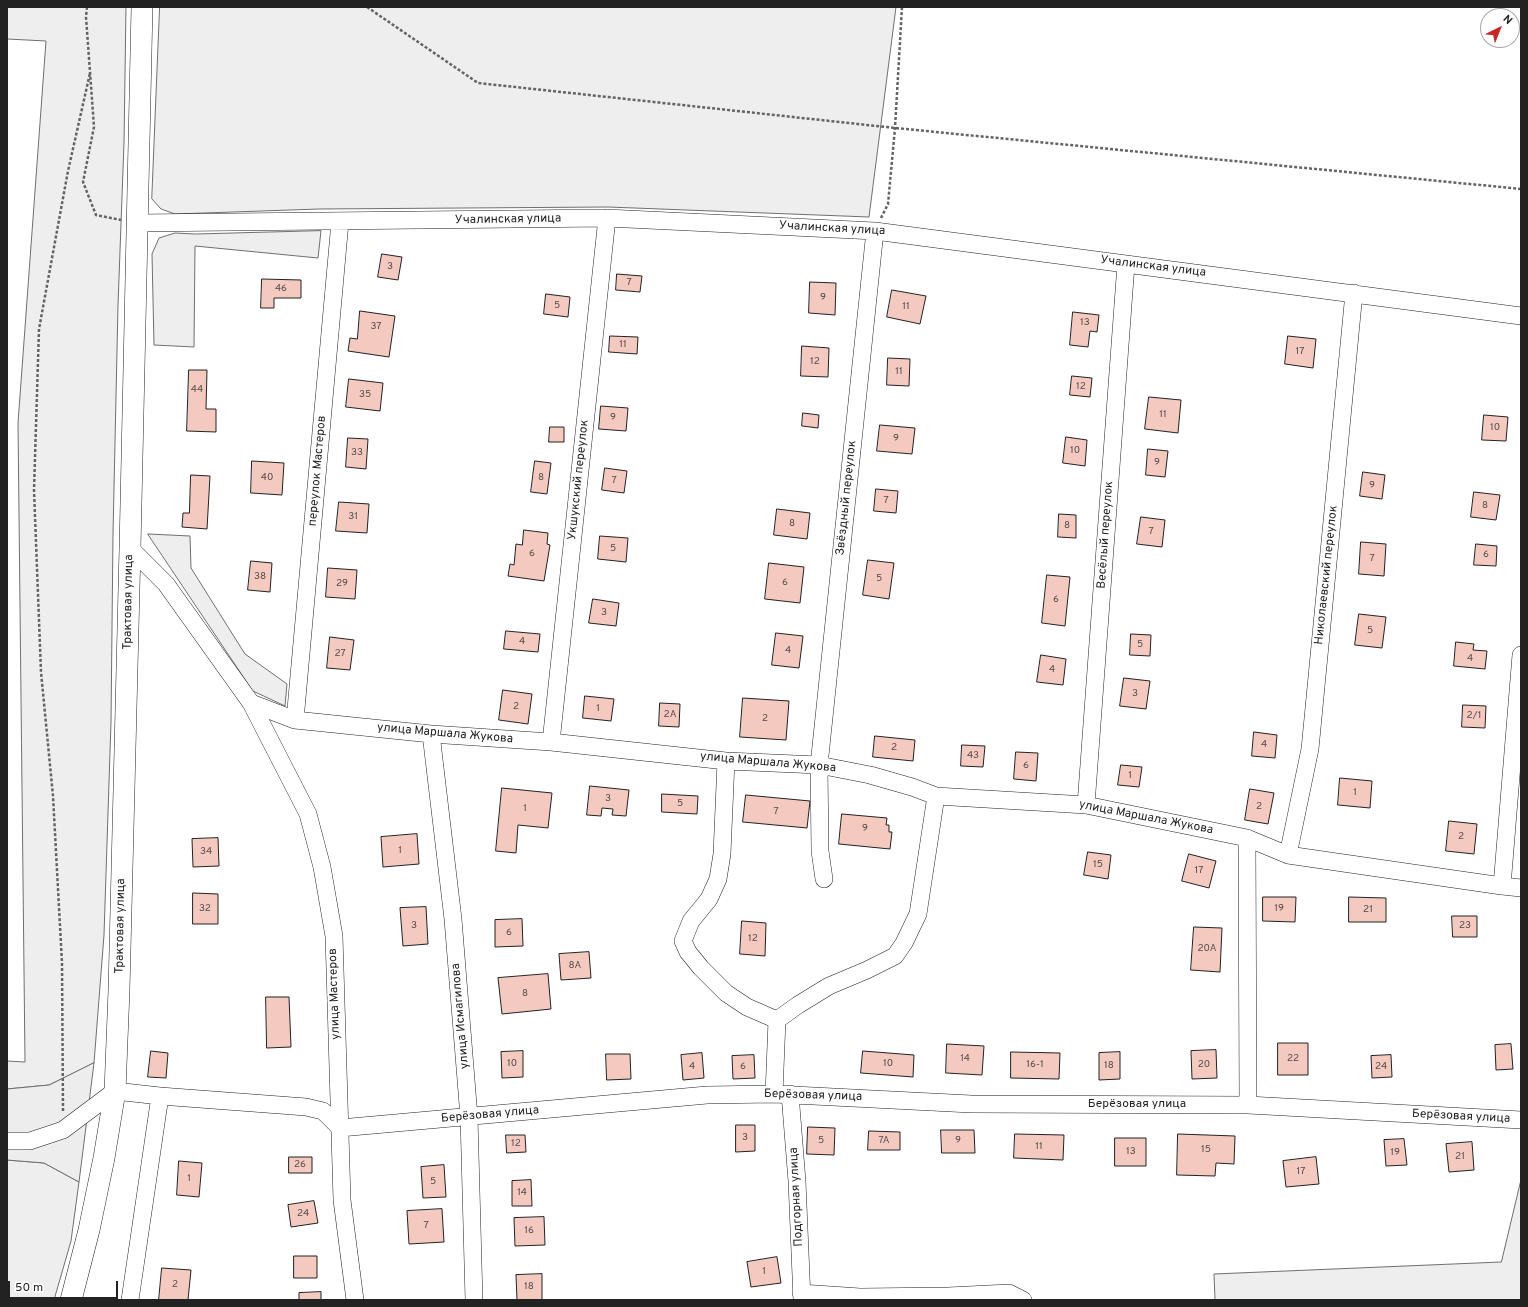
<!DOCTYPE html>
<html>
<head>
<meta charset="utf-8">
<style>
	body { margin:0 }
	#map { position:relative; width:1528px; height:1307px; overflow:hidden; background:#fff; font-family:Overpass,sans-serif }
	canvas { display:block }
	.frame { position:absolute; inset:0; border:8px solid #222; pointer-events:none }
	.north { position:absolute; left:1480px; top:8px; width:40px; height:40px; box-sizing:border-box; background:#fff; border:1px solid #a7a7a7; border-radius:50%; rotate:43deg; font-size:11px; font-weight:700; line-height:16px; text-align:center; color:#222 }
	.north::after { content:''; display:block; margin:auto; width:14px; height:18px; background:#c62828; clip-path:polygon(50% 0,100% 100%,50% 72%,0 100%) }
	.scale { position:absolute; left:8px; top:1281px; width:110px; height:18px; box-sizing:border-box; border:2px solid #222; border-top:0; padding-left:5px; font-size:12px; line-height:14px; white-space:nowrap; color:#222; -webkit-text-stroke:3px #fff; paint-order:stroke }
</style>
</head>
<body>
<div id="map">
<canvas width="1528" height="1307"></canvas>
<div class="frame"></div>
<div class="north">N</div>
<div class="scale">50 m</div>
</div>
<script>
const ctx = document.querySelector('canvas').getContext('2d');
ctx.lineJoin = 'round';
function fillPath(path, color) { ctx.fillStyle = color; ctx.fill(path, 'evenodd'); }
function trace(path, color, width, dash) { ctx.strokeStyle = color; ctx.lineWidth = width; ctx.lineCap = dash ? 'butt' : 'round'; ctx.setLineDash(dash || []); ctx.stroke(path); }
function drawText(font, color, halo, rows, align = 'center') {
  ctx.font = font + ' Overpass,sans-serif'; ctx.lineWidth = 3; ctx.setLineDash([]); ctx.textBaseline = 'middle'; ctx.strokeStyle = halo; ctx.fillStyle = color; for (const [text, x, y, turn = 0] of rows) {
    ctx.save(); ctx.translate(x, y); ctx.rotate((+turn || 0) * Math.PI / 180); ctx.textAlign = isNaN(turn) ? turn : align; if (halo) ctx.strokeText(text, 0, 0); ctx.fillText(text, 0, 0); ctx.restore();
  }
}
const green = new Path2D(`
	M 7,7 L 126,7 L 124,143 L 118,305 L 113,534 L 111,722 L 104,935 L 94,1063 L 49,1085 L 7,1089 L 7,1061 L 25,1062 L 18,423 L 46,41 L 7,39 Z
	M 160,7 L 896,7 L 869,217 L 608,207 L 319,209 L 175,214 L 161,209 L 152,199 Z
	M 321,231 L 318,258 L 195,246 L 194,347 L 154,345 L 152,254 L 159,238 L 175,233 L 195,234 Z
	M 148,534 L 190,536 L 191,568 L 245,654 L 287,684 L 285,706 L 253,691 Z
	M 7,1160 L 44,1163 L 79,1182 L 71,1241 L 54,1300 L 7,1300 Z
	M 1521,1180 L 1521,1300 L 1215,1300 L 1214,1274 L 1501,1262 Z`);
const parking = new Path2D(`
	M 94,1063 L 79,1182 L 44,1163 L 7,1160 L 7,1089 L 49,1085 Z`);
const building = new Path2D(`
	M 382,254 L 402,257 L 398,280 L 378,277 Z
	M 617,274 L 642,276 L 640,292 L 616,290 Z
	M 262,279 L 301,280 L 301,298 L 274,298 L 274,308 L 261,308 Z
	M 810,282 L 836,283 L 835,315 L 809,313 Z
	M 892,290 L 926,296 L 920,324 L 887,317 Z
	M 546,294 L 570,297 L 568,317 L 544,314 Z
	M 360,311 L 395,316 L 389,357 L 348,351 L 350,338 L 357,339 Z
	M 1073,312 L 1099,315 L 1097,332 L 1090,331 L 1088,347 L 1070,345 Z
	M 610,336 L 638,337 L 637,354 L 609,352 Z
	M 1288,336 L 1316,339 L 1313,368 L 1285,364 Z
	M 802,346 L 829,348 L 828,377 L 801,376 Z
	M 888,358 L 910,359 L 909,386 L 887,385 Z
	M 189,370 L 207,370 L 206,409 L 216,409 L 216,432 L 187,431 Z
	M 1072,376 L 1092,378 L 1090,397 L 1070,395 Z
	M 349,379 L 383,383 L 380,411 L 346,407 Z
	M 1149,397 L 1181,400 L 1178,433 L 1145,429 Z
	M 601,406 L 628,408 L 626,431 L 599,429 Z
	M 803,413 L 819,415 L 818,428 L 802,426 Z
	M 1484,415 L 1508,417 L 1506,441 L 1482,440 Z
	M 880,425 L 915,428 L 912,454 L 877,451 Z
	M 550,427 L 564,427 L 564,442 L 549,442 Z
	M 1066,437 L 1087,440 L 1085,466 L 1063,463 Z
	M 348,438 L 368,439 L 366,469 L 346,467 Z
	M 1148,449 L 1168,451 L 1165,477 L 1146,475 Z
	M 252,461 L 284,463 L 282,495 L 251,493 Z
	M 535,461 L 551,463 L 547,494 L 531,492 Z
	M 605,468 L 627,471 L 624,493 L 602,490 Z
	M 1363,472 L 1385,475 L 1382,499 L 1360,496 Z
	M 191,475 L 210,476 L 207,529 L 182,527 L 183,513 L 189,513 Z
	M 876,489 L 898,491 L 896,513 L 874,511 Z
	M 1474,492 L 1500,495 L 1496,520 L 1471,517 Z
	M 339,502 L 369,504 L 367,533 L 336,531 Z
	M 777,509 L 810,513 L 807,539 L 774,535 Z
	M 1059,514 L 1076,515 L 1076,538 L 1058,537 Z
	M 1141,517 L 1165,520 L 1162,547 L 1137,544 Z
	M 524,530 L 548,533 L 547,544 L 550,545 L 544,581 L 508,576 L 510,564 L 514,565 L 516,544 L 522,545 Z
	M 600,536 L 628,538 L 626,562 L 598,559 Z
	M 1361,542 L 1386,544 L 1384,576 L 1359,574 Z
	M 1476,544 L 1497,546 L 1496,566 L 1474,565 Z
	M 868,560 L 894,563 L 889,599 L 863,595 Z
	M 251,561 L 272,563 L 270,592 L 248,590 Z
	M 769,563 L 804,567 L 800,603 L 765,599 Z
	M 328,568 L 357,570 L 355,599 L 326,597 Z
	M 1047,575 L 1070,577 L 1065,626 L 1042,623 Z
	M 593,599 L 619,603 L 616,626 L 589,623 Z
	M 1359,614 L 1386,617 L 1382,648 L 1355,645 Z
	M 506,631 L 540,634 L 538,652 L 504,649 Z
	M 776,633 L 803,636 L 799,668 L 772,665 Z
	M 1131,634 L 1151,635 L 1150,656 L 1130,655 Z
	M 330,637 L 354,640 L 350,670 L 327,668 Z
	M 1456,642 L 1474,644 L 1473,650 L 1487,651 L 1485,669 L 1454,666 Z
	M 1041,655 L 1066,659 L 1063,685 L 1037,682 Z
	M 1124,678 L 1150,681 L 1146,709 L 1120,706 Z
	M 503,690 L 532,694 L 528,724 L 499,720 Z
	M 585,696 L 614,699 L 611,721 L 583,718 Z
	M 743,698 L 789,701 L 786,740 L 740,737 Z
	M 660,703 L 680,704 L 679,727 L 659,726 Z
	M 1463,705 L 1486,706 L 1485,728 L 1462,727 Z
	M 1254,732 L 1277,735 L 1275,758 L 1252,756 Z
	M 875,736 L 915,740 L 913,761 L 873,757 Z
	M 962,745 L 985,746 L 983,767 L 961,766 Z
	M 1016,752 L 1038,753 L 1036,781 L 1014,779 Z
	M 1121,765 L 1142,767 L 1139,787 L 1118,785 Z
	M 1340,778 L 1372,781 L 1370,808 L 1338,805 Z
	M 590,786 L 629,790 L 626,816 L 612,815 L 613,809 L 602,808 L 601,816 L 587,815 Z
	M 502,788 L 552,793 L 548,828 L 518,825 L 516,853 L 496,851 Z
	M 1250,789 L 1274,793 L 1268,824 L 1245,820 Z
	M 662,794 L 698,796 L 697,814 L 662,812 Z
	M 746,795 L 810,801 L 807,828 L 743,822 Z
	M 842,814 L 887,818 L 886,825 L 889,825 L 889,832 L 892,832 L 890,849 L 839,844 Z
	M 1449,821 L 1477,824 L 1474,854 L 1446,851 Z
	M 417,834 L 419,864 L 383,867 L 381,837 Z
	M 218,838 L 219,866 L 193,867 L 192,839 Z
	M 1088,852 L 1111,855 L 1108,879 L 1084,875 Z
	M 1189,854 L 1216,861 L 1209,888 L 1182,881 Z
	M 193,893 L 218,894 L 218,924 L 193,924 Z
	M 1263,897 L 1296,897 L 1295,922 L 1263,921 Z
	M 1349,897 L 1386,898 L 1386,922 L 1349,922 Z
	M 426,907 L 428,944 L 403,946 L 400,908 Z
	M 1452,916 L 1477,916 L 1477,937 L 1453,937 Z
	M 522,919 L 523,946 L 495,947 L 495,920 Z
	M 742,921 L 766,923 L 765,956 L 740,954 Z
	M 1194,927 L 1222,928 L 1220,972 L 1191,970 Z
	M 589,952 L 591,978 L 561,980 L 559,954 Z
	M 548,974 L 551,1009 L 502,1014 L 498,978 Z
	M 266,997 L 289,997 L 291,1047 L 267,1048 Z
	M 1278,1043 L 1308,1043 L 1308,1075 L 1278,1075 Z
	M 947,1044 L 984,1046 L 982,1075 L 946,1073 Z
	M 1511,1044 L 1513,1069 L 1496,1070 L 1495,1045 Z
	M 1216,1050 L 1217,1078 L 1192,1079 L 1191,1051 Z
	M 151,1051 L 168,1053 L 166,1078 L 148,1077 Z
	M 523,1051 L 523,1077 L 502,1078 L 501,1052 Z
	M 863,1051 L 914,1055 L 913,1077 L 861,1073 Z
	M 1011,1052 L 1060,1053 L 1059,1079 L 1011,1078 Z
	M 1120,1052 L 1120,1079 L 1099,1080 L 1099,1053 Z
	M 702,1053 L 704,1078 L 683,1080 L 681,1055 Z
	M 606,1054 L 630,1054 L 631,1079 L 607,1080 Z
	M 754,1055 L 755,1078 L 733,1079 L 732,1056 Z
	M 1391,1055 L 1392,1077 L 1372,1078 L 1371,1056 Z
	M 736,1125 L 755,1125 L 755,1151 L 736,1152 Z
	M 808,1127 L 835,1128 L 834,1155 L 807,1154 Z
	M 941,1130 L 974,1130 L 975,1153 L 942,1153 Z
	M 869,1131 L 900,1132 L 900,1150 L 868,1150 Z
	M 1015,1134 L 1064,1135 L 1063,1160 L 1014,1158 Z
	M 1178,1134 L 1235,1136 L 1234,1164 L 1216,1163 L 1215,1176 L 1177,1175 Z
	M 506,1135 L 525,1135 L 526,1152 L 507,1153 Z
	M 1115,1138 L 1146,1138 L 1146,1166 L 1115,1166 Z
	M 1404,1139 L 1407,1165 L 1386,1166 L 1384,1140 Z
	M 1472,1142 L 1474,1170 L 1449,1172 L 1446,1144 Z
	M 289,1157 L 312,1157 L 312,1173 L 289,1173 Z
	M 1316,1157 L 1319,1184 L 1286,1187 L 1283,1161 Z
	M 179,1161 L 202,1163 L 199,1197 L 177,1195 Z
	M 444,1165 L 446,1197 L 423,1198 L 421,1167 Z
	M 531,1180 L 532,1206 L 512,1206 L 512,1181 Z
	M 314,1201 L 318,1223 L 291,1227 L 288,1205 Z
	M 442,1209 L 444,1242 L 409,1244 L 407,1211 Z
	M 544,1217 L 545,1245 L 515,1246 L 514,1218 Z
	M 294,1256 L 317,1256 L 317,1278 L 294,1278 Z
	M 777,1257 L 781,1283 L 751,1287 L 747,1262 Z
	M 162,1268 L 191,1270 L 188,1300 L 159,1300 Z
	M 542,1274 L 542,1300 L 517,1300 L 516,1275 Z
	M 321,1292 L 321,1300 L 299,1300 L 299,1293 Z`);
const path = new Path2D(`
	M 87,7 L 86,17 L 94,127 L 83,182 L 96,215 L 121,220
	M 367,7 L 478,83 L 895,128 L 1521,189
	M 881,218 L 888,204 L 895,128 L 902,7
	M 63,1111 L 62,963 L 53,796 L 41,672 L 34,490 L 39,329 L 68,171 L 90,73`);
const minor = new Path2D(`
	M 137,223 L 607,218 L 875,231 L 1521,316
	M 130,548 L 166,584 L 251,703 L 295,720 L 431,734 L 551,742 L 726,761 L 819,765 L 870,775 L 912,787 L 936,796 L 1086,805 L 1247,838 L 1288,855 L 1502,886 L 1521,888
	M 251,703 L 308,814 L 322,867 L 334,936 L 342,1200 L 355,1300
	M 295,720 L 340,222
	M 431,734 L 453,919 L 469,1117 L 474,1300
	M 551,742 L 607,218
	M 726,761 L 722,854 L 718,879 L 709,899 L 691,921 L 683,941 L 688,952 L 701,968 L 726,993 L 747,1007 L 777,1020 L 774,1094
	M 1086,805 L 1126,264
	M 1247,838 L 1248,1105
	M 1288,855 L 1310,749 L 1354,293
	M 824,879 L 820,851 L 819,765 L 875,231
	M 1502,886 L 1521,655
	M 777,1020 L 798,1005 L 829,986 L 867,970 L 895,956 L 904,943 L 918,914 L 936,796
	M 790,1094 L 797,1181 L 802,1300
	M 7,1141 L 30,1141 L 63,1130 L 115,1091 L 160,1096 L 306,1107 L 323,1111 L 340,1128 L 707,1095 L 774,1094 L 971,1104 L 1248,1105 L 1521,1120
	M 801,1293 L 860,1297 L 948,1296 L 1009,1293 L 1023,1300
	M 130,1300 L 160,1096`);
const major = new Path2D(`
	M 71,1300 L 89,1230 L 104,1158 L 115,1091 L 119,990 L 130,548 L 142,7`);
const numberNames = [
	["3",390,267],
	["7",629,283],
	["46",281,289],
	["9",823,298],
	["5",557,306],
	["11",906,307],
	["13",1085,323],
	["37",376,327],
	["11",623,345],
	["17",1300,352],
	["12",815,362],
	["11",899,372],
	["12",1081,387],
	["44",197,390],
	["35",365,395],
	["11",1163,415],
	["9",613,418],
	["10",1495,428],
	["9",896,439],
	["10",1075,451],
	["33",357,453],
	["9",1157,463],
	["40",267,478],
	["8",541,478],
	["7",614,481],
	["9",1372,486],
	["7",886,501],
	["8",1485,506],
	["31",353,517],
	["8",792,524],
	["8",1067,526],
	["7",1151,532],
	["5",613,549],
	["6",532,554],
	["6",1486,555],
	["7",1372,559],
	["38",260,577],
	["5",879,579],
	["6",785,583],
	["29",342,584],
	["6",1056,600],
	["3",604,613],
	["5",1370,631],
	["4",522,642],
	["5",1140,645],
	["4",788,651],
	["27",340,654],
	["4",1470,659],
	["4",1052,670],
	["3",1135,694],
	["2",516,707],
	["1",598,709],
	["2А",670,715],
	["2/1",1474,716],
	["2",765,719],
	["4",1264,745],
	["2",894,748],
	["43",973,756],
	["6",1026,766],
	["1",1130,776],
	["1",1355,793],
	["3",608,799],
	["5",680,804],
	["2",1259,807],
	["1",525,809],
	["7",776,812],
	["9",865,829],
	["2",1461,837],
	["1",400,851],
	["34",206,852],
	["15",1098,865],
	["17",1199,871],
	["32",205,909],
	["19",1279,909],
	["21",1368,910],
	["3",414,926],
	["23",1465,926],
	["6",509,933],
	["12",753,939],
	["20А",1207,949],
	["8А",575,966],
	["8",525,994],
	["14",965,1059],
	["22",1293,1059],
	["10",512,1064],
	["10",888,1064],
	["16-1",1035,1065],
	["20",1204,1065],
	["18",1109,1066],
	["4",692,1067],
	["6",743,1067],
	["24",1381,1067],
	["3",745,1138],
	["5",821,1141],
	["7А",884,1141],
	["9",958,1141],
	["12",516,1144],
	["11",1039,1147],
	["15",1206,1150],
	["13",1131,1152],
	["19",1395,1153],
	["21",1460,1157],
	["26",300,1165],
	["17",1301,1172],
	["1",189,1179],
	["5",433,1182],
	["14",522,1193],
	["24",303,1214],
	["7",426,1226],
	["16",529,1231],
	["1",764,1272],
	["2",175,1285],
	["18",529,1287]
];
const streetNames = [
	["Учалинская улица",508,220,-1],
	["Учалинская улица",832,229,3],
	["Учалинская улица",1153,267,7],
	["переулок Мастеров",318,471,-85],
	["Укшукский переулок",579,480,-84],
	["Звёздный переулок",847,498,-84],
	["Весёлый переулок",1106,535,-86],
	["Николаевский переулок",1327,575,-84],
	["Трактовая улица",129,602,-89],
	["улица Маршала Жукова",445,734,5],
	["улица Маршала Жукова",768,763,5],
	["улица Маршала Жукова",1146,818,11],
	["Трактовая улица",121,926,-89],
	["улица Мастеров",335,994,-92],
	["улица Исмагилова",461,1016,-95],
	["Берёзовая улица",813,1096,2],
	["Берёзовая улица",1137,1105],
	["Берёзовая улица",490,1115,-5],
	["Берёзовая улица",1461,1117,3],
	["Подгорная улица",797,1197,-93]
];
fillPath(green, '#eee');
trace(green, '#6f6f6f', 1);
fillPath(parking, '#ededed');
trace(parking, '#6f6f6f', 1);
fillPath(building, '#f3c9c0');
trace(building, '#222', 1);
trace(minor, '#222', 18);
trace(major, '#222', 22);
trace(path, '#646464', 2.5, [3, 2]);
trace(minor, '#fff', 17);
trace(major, '#fff', 21);
drawText('10px', '#564c4a', null, numberNames);
drawText('12px', '#222', '#fff', streetNames);
</script>
</body>
</html>
